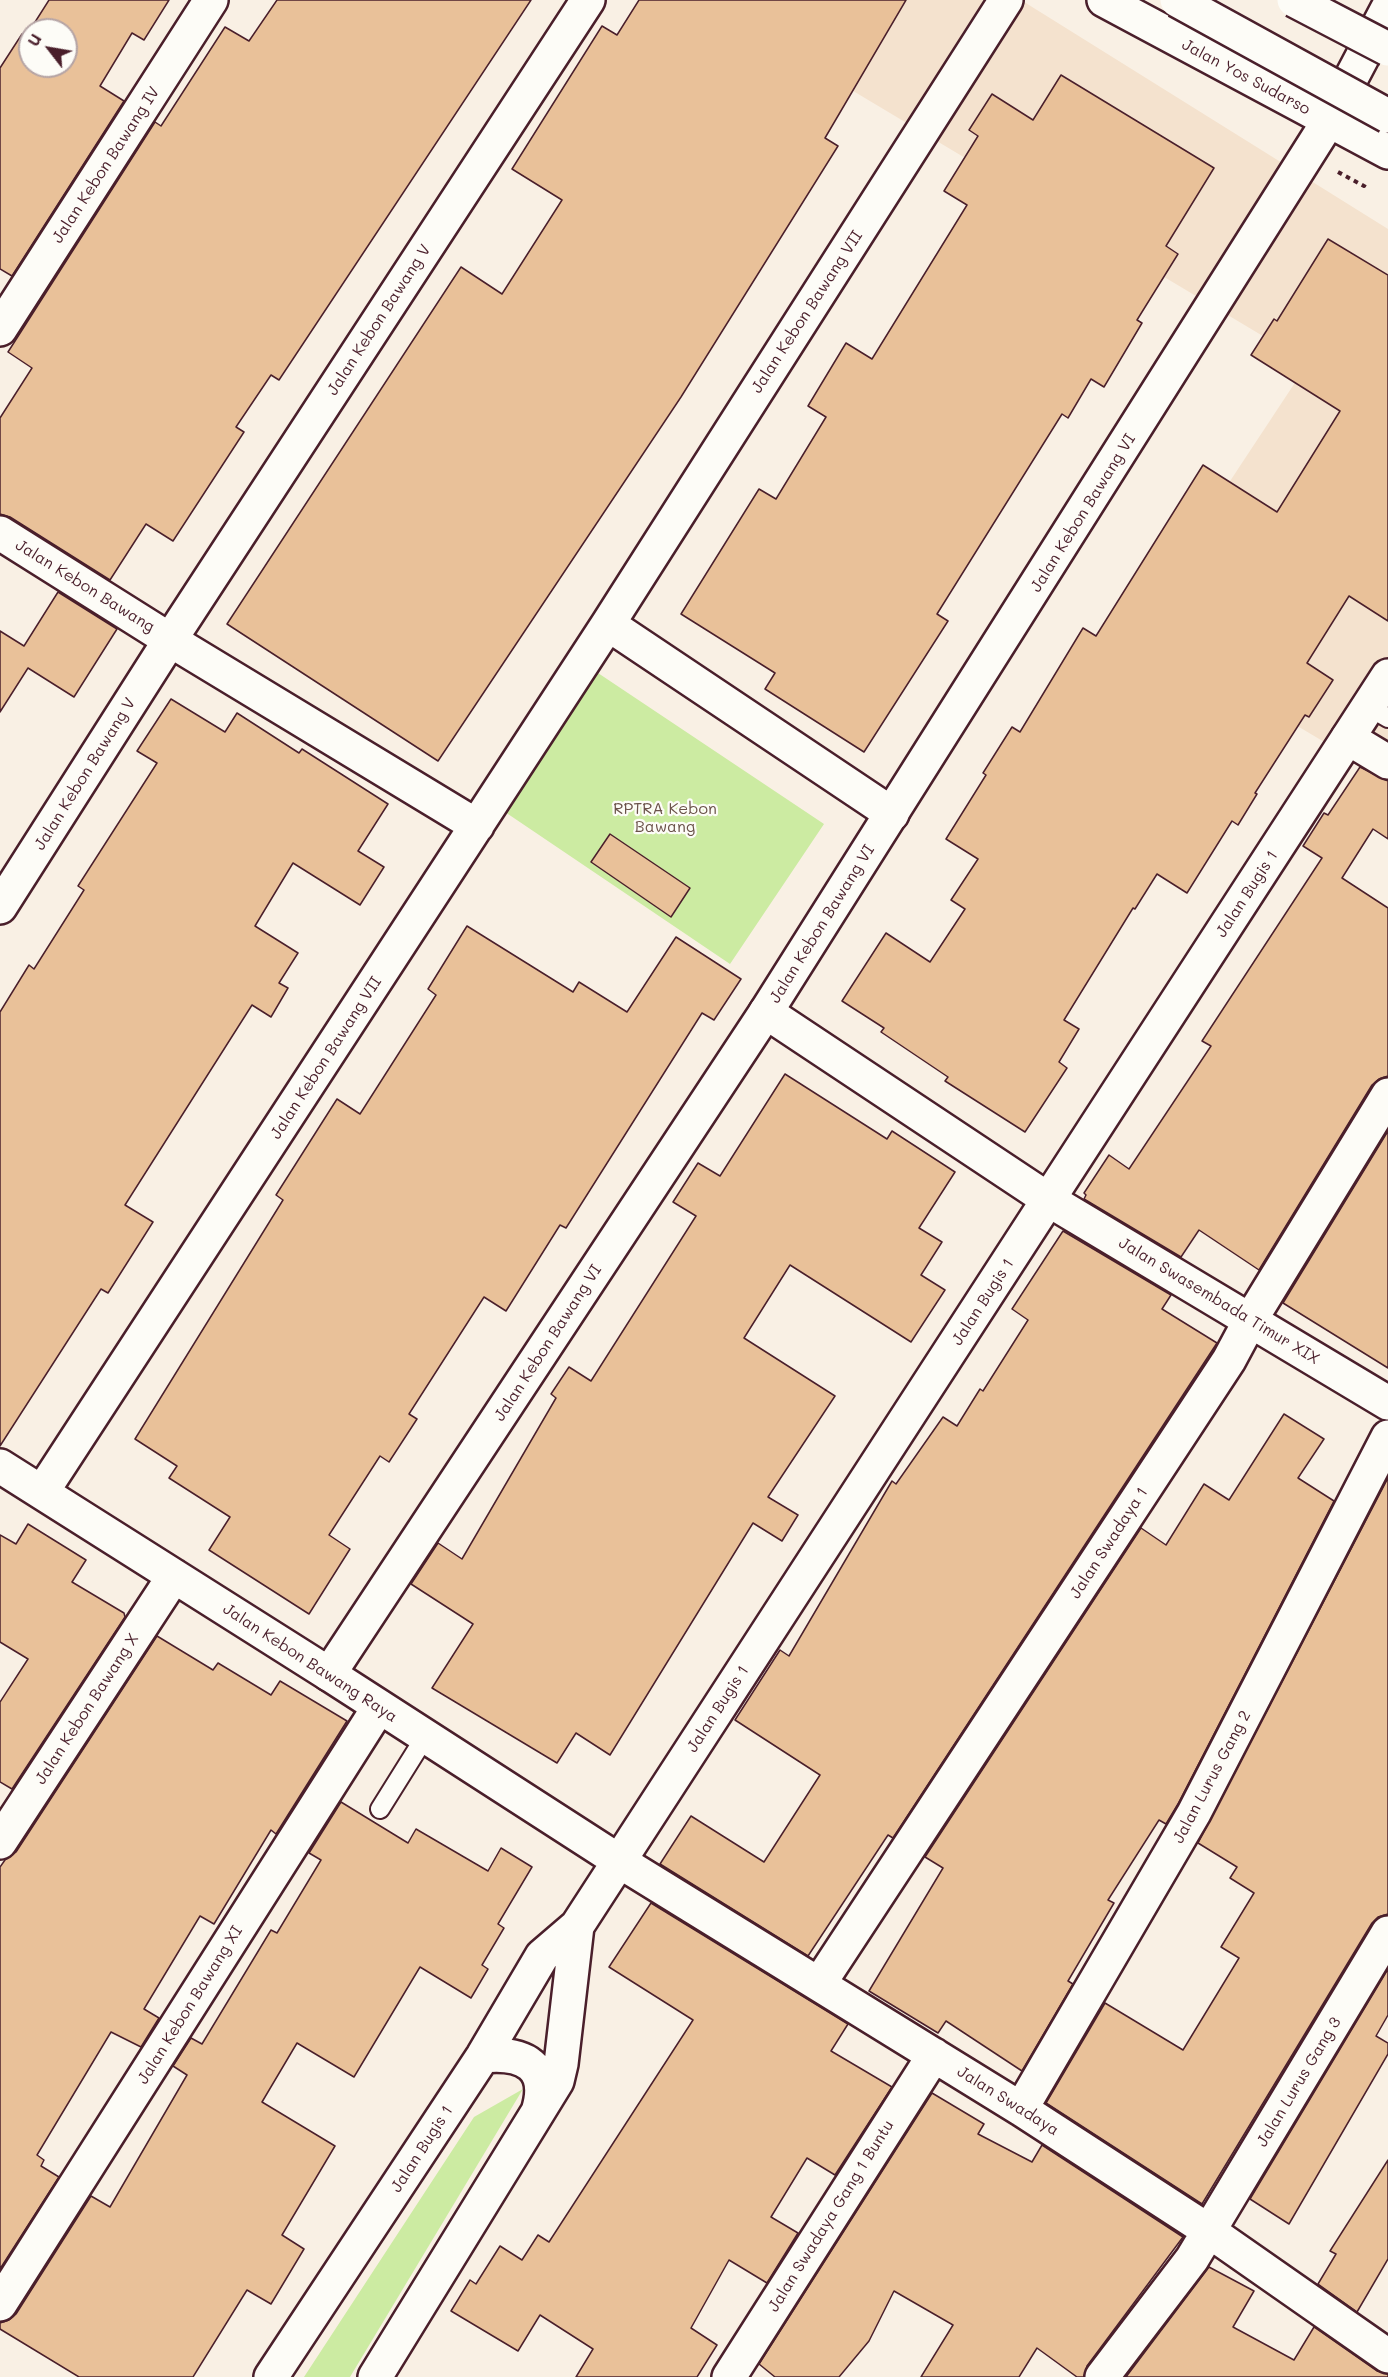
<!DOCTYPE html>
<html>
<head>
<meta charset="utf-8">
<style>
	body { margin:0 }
	#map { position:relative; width:1388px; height:2377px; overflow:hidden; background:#f9f0e4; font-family:Mali,sans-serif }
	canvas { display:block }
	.north { position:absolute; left:18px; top:18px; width:60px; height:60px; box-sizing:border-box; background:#fdfcf7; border:2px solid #b5a4a5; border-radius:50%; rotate:301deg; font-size:16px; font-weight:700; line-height:24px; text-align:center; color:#4a1f2b }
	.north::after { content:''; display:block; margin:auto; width:21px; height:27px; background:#4a1f2b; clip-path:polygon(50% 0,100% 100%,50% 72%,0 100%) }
</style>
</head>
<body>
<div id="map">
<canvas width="1388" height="2377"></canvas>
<div class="north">U</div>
</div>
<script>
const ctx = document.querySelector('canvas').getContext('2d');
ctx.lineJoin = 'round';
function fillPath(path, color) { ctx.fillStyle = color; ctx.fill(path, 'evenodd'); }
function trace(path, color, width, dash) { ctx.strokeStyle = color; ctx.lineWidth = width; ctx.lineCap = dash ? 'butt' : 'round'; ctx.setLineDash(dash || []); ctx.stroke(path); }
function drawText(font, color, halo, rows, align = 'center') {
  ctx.font = font + ' Mali,sans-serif'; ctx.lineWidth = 4.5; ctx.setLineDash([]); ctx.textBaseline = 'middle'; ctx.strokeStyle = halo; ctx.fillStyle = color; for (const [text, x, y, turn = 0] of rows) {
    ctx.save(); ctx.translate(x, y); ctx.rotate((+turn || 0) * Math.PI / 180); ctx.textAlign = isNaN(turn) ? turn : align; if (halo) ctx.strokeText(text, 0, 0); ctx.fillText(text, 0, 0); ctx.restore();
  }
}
const built = new Path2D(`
	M 701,0 L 1021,0 L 1388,229 L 1388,780 L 1133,628 L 1308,363 Z`);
const green = new Path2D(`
	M 598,673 L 824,824 L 730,964 L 505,812 Z
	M 523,2089 L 350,2377 L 304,2377 L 474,2117 Z`);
const building = new Path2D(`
	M 49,0 L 169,0 L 144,40 L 132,33 L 100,86 L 124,101 L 12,276 L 0,269 L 0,68 L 22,34 L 26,37 L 30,31 L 30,66 L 66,66 L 66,30 L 30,30 Z
	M 277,0 L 531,0 L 279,380 L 271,375 L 236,427 L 244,432 L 173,541 L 146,524 L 110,580 L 10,517 L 0,514 L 0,418 L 32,368 L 8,352 L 155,122 L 161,126 L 225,27 L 249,41 Z
	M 639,0 L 906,0 L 825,138 L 838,146 L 681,397 L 438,761 L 227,624 L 461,267 L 502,294 L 562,200 L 512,169 L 602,26 L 617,35 Z
	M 1061,75 L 1214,168 L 1166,246 L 1178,254 L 1137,320 L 1142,323 L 1104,387 L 1091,379 L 1068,418 L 1062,414 L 937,614 L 948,621 L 864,752 L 765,689 L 775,673 L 681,614 L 759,489 L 776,499 L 826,417 L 808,406 L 846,343 L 872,359 L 967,205 L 944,191 L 978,136 L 969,130 L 992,94 L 1033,120 Z
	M 1328,239 L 1388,275 L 1388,621 L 1349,596 L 1307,663 L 1333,680 L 1309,717 L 1305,715 L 1255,793 L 1257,794 L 1238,825 L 1232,821 L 1187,893 L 1157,874 L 1135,909 L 1133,908 L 1064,1020 L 1079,1029 L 1059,1062 L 1067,1068 L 1025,1132 L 945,1081 L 948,1077 L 881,1032 L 884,1028 L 842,1001 L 886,933 L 930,962 L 965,909 L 951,900 L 978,859 L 946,839 L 986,775 L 983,773 L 1012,727 L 1020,732 L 1083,628 L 1096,636 L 1203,465 L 1277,512 L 1340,411 L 1251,355 L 1274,319 L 1277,321 Z
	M 58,592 L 117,629 L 74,697 L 28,668 L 0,712 L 0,631 L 24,646 Z
	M 171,699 L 225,732 L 237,713 L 299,753 L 302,749 L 388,804 L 358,851 L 384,867 L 360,905 L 293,863 L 255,926 L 298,953 L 279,983 L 288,988 L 271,1017 L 252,1005 L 125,1205 L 153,1222 L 108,1293 L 101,1289 L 0,1446 L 0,1012 L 29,965 L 34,969 L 84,890 L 78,886 L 157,763 L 137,751 Z
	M 1360,767 L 1388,781 L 1388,839 L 1373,829 L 1342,878 L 1388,908 L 1388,1076 L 1379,1079 L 1372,1085 L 1259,1270 L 1199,1230 L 1181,1257 L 1084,1199 L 1086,1195 L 1084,1193 L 1109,1155 L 1129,1169 L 1211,1046 L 1202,1041 L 1322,858 L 1303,846 L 1324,813 L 1328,815 Z
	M 610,834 L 690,888 L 671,917 L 591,862 Z
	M 467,926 L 573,992 L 579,982 L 627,1012 L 676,937 L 741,979 L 714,1020 L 702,1013 L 566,1228 L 560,1225 L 506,1311 L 484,1297 L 409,1414 L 417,1419 L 389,1462 L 380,1456 L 329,1535 L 350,1549 L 309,1614 L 209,1550 L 230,1517 L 169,1478 L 177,1466 L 135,1439 L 283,1200 L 276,1195 L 337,1099 L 360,1114 L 436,995 L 428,989 Z
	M 785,1074 L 887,1139 L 892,1131 L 955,1172 L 919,1228 L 942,1242 L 921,1275 L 945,1290 L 911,1342 L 790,1265 L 744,1338 L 835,1396 L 768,1497 L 798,1515 L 782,1541 L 753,1523 L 610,1755 L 576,1733 L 557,1763 L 432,1688 L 473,1624 L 411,1584 L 438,1543 L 462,1559 L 556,1398 L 551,1394 L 569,1367 L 591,1381 L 696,1216 L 673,1202 L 698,1163 L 720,1176 Z
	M 1388,1131 L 1388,1368 L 1283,1303 Z
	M 1063,1231 L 1171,1295 L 1162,1309 L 1217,1343 L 893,1838 L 888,1835 L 808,1956 L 660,1864 L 691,1816 L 764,1862 L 820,1775 L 735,1720 L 780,1650 L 789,1656 L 892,1481 L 896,1484 L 943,1417 L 957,1426 L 980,1389 L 983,1391 L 1028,1320 L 1012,1309 Z
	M 1284,1414 L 1324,1439 L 1298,1478 L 1334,1501 L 1178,1804 L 1166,1824 L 1159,1820 L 1108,1900 L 1114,1903 L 1068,1981 L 1073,1984 L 1022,2071 L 946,2021 L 938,2033 L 869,1991 L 943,1868 L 925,1857 L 1141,1528 L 1166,1545 L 1204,1484 L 1229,1500 Z
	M 1388,1478 L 1388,1914 L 1378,1917 L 1372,1923 L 1202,2204 L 1046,2103 L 1105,2003 L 1183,2050 L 1239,1958 L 1221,1947 L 1254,1893 L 1230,1878 L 1237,1867 L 1198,1843 Z
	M 28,1524 L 86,1560 L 72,1582 L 124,1613 L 125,1617 L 12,1789 L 0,1782 L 0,1702 L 28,1659 L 0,1642 L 0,1535 L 16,1544 Z
	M 157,1636 L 213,1670 L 218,1663 L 271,1695 L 280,1681 L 347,1721 L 276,1834 L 271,1830 L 214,1924 L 200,1916 L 144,2009 L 159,2018 L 141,2047 L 111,2032 L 37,2155 L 44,2160 L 41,2166 L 59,2177 L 0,2269 L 0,1867 L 5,1860 L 16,1852 Z
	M 341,1802 L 408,1843 L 416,1829 L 488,1871 L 501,1848 L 532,1867 L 498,1924 L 504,1928 L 482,1965 L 488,1969 L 471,1998 L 420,1967 L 354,2077 L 297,2043 L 262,2102 L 335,2146 L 282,2235 L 304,2249 L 271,2304 L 247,2290 L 193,2377 L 79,2377 L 0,2329 L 0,2323 L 9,2320 L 16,2314 L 91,2196 L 110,2207 L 187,2075 L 173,2066 L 191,2038 L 202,2044 L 271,1930 L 277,1933 L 321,1860 L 309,1853 Z
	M 651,1903 L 848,2024 L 831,2051 L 892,2087 L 835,2175 L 807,2158 L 771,2217 L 798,2233 L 767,2283 L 729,2260 L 691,2328 L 717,2345 L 697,2377 L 576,2377 L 593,2349 L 540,2315 L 518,2351 L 451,2311 L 470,2280 L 476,2284 L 500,2246 L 522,2260 L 538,2235 L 549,2242 L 693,2020 L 609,1967 Z
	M 1388,1969 L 1388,2015 L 1376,2036 L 1388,2043 L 1388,2054 L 1289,2224 L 1250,2199 Z
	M 932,2093 L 984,2124 L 978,2134 L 1032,2162 L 1042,2145 L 1183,2237 L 1087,2366 L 1084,2377 L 1077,2377 L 1037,2348 L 1019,2377 L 921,2377 L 953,2325 L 894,2291 L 869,2341 L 839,2377 L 775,2377 L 759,2364 Z
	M 1388,2160 L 1388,2259 L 1357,2312 L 1318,2284 L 1336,2254 L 1330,2251 Z
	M 1209,2267 L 1254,2291 L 1233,2327 L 1294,2360 L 1314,2327 L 1377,2371 L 1388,2374 L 1388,2377 L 1126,2377 Z`);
const path = new Path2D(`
	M 1338,172 L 1364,186 L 1366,182`);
const lane = new Path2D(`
	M 1369,707 L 1388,718
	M 380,1809 L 425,1737`);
const street = new Path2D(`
	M 0,329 L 211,0
	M 0,533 L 170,640 L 477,826
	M 608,624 L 892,814
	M 1348,738 L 1388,762
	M 0,907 L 170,640 L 588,0
	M 766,1012 L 1049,1200 L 1388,1403
	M 0,1466 L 329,1674
	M 42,1492 L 608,624 L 1006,0
	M 0,1842 L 174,1576
	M 619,1861 L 1021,2109 L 1209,2231 L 1388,2356
	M 819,1984 L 1229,1360 L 1251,1319 L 1388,1095
	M 1021,2109 L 1194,1813 L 1388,1437
	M 0,2304 L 379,1707
	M 729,2377 L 934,2055
	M 1102,2377 L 1192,2259 L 1388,1933`);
const secondary = new Path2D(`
	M 619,1861 L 329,1674 L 766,1012 L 1328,122 L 1388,8
	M 483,2056 C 524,2052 552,2066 538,2112
	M 271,2377 L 483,2056 L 542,1956 L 577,1926 L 1388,676
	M 375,2377 L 557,2081 L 561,2064 L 577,1926`);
const highway = new Path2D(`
	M 1104,0 L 1388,152`);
const highwayBridge = new Path2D(`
	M 1177,0 L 1388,116
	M 1294,0 L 1388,49`);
const streetNames = [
	["Jalan Yos Sudarso",1246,77,28],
	["Jalan Kebon Bawang IV",106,165,-57],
	["Jalan Kebon Bawang VII",807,312,-57],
	["Jalan Kebon Bawang V",379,320,-57],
	["Jalan Kebon Bawang VI",1083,513,-58],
	["Jalan Kebon Bawang",85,586,32],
	["Jalan Kebon Bawang V",85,774,-58],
	["Jalan Bugis 1",1247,894,-57],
	["Jalan Kebon Bawang VI",822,924,-58],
	["Jalan Kebon Bawang VII",326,1058,-57],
	["Jalan Swasembada Timur XIX",1219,1301,31],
	["Jalan Bugis 1",983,1302,-57],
	["Jalan Kebon Bawang VI",548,1343,-57],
	["Jalan Swadaya 1",1109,1543,-57],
	["Jalan Kebon Bawang Raya",310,1663,33],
	["Jalan Kebon Bawang X",87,1709,-57],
	["Jalan Bugis 1",718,1709,-57],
	["Jalan Lurus Gang 2",1212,1777,-62],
	["Jalan Kebon Bawang XI",190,2005,-58],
	["Jalan Lurus Gang 3",1299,2082,-59],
	["Jalan Swadaya",1008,2101,32],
	["Jalan Bugis 1",422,2149,-57],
	["Jalan Swadaya Gang 1 Buntu",831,2216,-58]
];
const parkNames = [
	["RPTRA Kebon",665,809],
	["Bawang",665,827]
];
fillPath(built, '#f4e2ce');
fillPath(green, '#cceba2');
fillPath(building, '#e9c199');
trace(building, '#4a1f2b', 1.5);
trace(lane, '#4a1f2b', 22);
trace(street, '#4a1f2b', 38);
trace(secondary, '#4a1f2b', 38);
trace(highway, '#4a1f2b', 38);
trace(path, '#4a1f2b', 4, [4.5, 4.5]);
trace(lane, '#fdfcf7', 18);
trace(street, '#fdfcf7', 33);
trace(secondary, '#fdfcf7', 33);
trace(highway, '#fdfcf7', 33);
trace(highwayBridge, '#4a1f2b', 38, []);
trace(highwayBridge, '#fdfcf7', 33);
drawText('16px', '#4a1f2b', '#fdfcf7', streetNames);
drawText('16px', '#6a5249', '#fdfcf7', parkNames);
</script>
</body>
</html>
